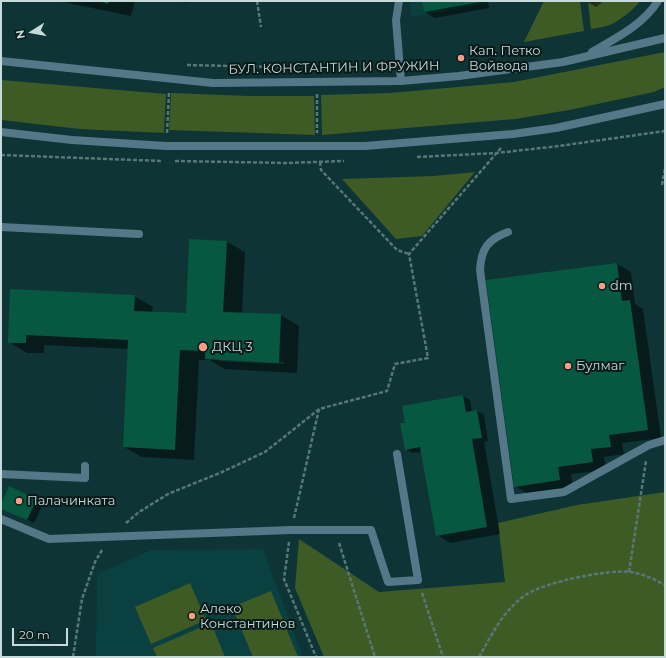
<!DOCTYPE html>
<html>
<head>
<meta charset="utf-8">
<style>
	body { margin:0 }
	#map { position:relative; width:666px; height:658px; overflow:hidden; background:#0e3435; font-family:Montserrat,sans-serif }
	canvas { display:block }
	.frame { position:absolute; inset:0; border:2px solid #c6dada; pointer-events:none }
	.north { position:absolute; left:12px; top:12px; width:40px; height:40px; -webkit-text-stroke:3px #091919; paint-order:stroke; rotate:259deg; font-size:11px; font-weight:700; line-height:16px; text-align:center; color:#c6dada }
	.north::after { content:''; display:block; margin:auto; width:14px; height:18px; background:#c6dada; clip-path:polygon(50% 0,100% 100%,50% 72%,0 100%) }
	.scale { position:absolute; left:12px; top:628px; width:56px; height:18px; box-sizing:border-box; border:2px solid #c6dada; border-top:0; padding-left:5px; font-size:12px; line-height:14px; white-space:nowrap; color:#c6dada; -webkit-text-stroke:3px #091919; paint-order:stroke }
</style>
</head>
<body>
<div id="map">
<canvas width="666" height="658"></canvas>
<div class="frame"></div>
<div class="north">N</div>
<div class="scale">20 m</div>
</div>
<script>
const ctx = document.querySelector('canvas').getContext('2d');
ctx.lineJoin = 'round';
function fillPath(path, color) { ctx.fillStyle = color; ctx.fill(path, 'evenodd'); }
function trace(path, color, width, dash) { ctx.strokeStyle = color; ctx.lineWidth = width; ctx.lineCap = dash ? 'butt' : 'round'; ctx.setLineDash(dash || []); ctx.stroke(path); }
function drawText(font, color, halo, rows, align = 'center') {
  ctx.font = font + ' Montserrat,sans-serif'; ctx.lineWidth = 4; ctx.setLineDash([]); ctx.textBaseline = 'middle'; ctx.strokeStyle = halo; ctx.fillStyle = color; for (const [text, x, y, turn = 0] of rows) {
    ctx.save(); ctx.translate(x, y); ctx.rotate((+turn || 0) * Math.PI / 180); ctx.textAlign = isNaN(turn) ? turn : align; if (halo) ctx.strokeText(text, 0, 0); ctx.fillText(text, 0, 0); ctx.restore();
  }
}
const built = new Path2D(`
	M 410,1 L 502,1 L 411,17 Z
	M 263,549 L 303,657 L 96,657 L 97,574 L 151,550 Z`);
const green = new Path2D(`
	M 544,1 L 580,1 L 584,31 L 524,42 Z
	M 588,1 L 640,1 C 634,10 620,20 610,25 C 604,27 597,28 591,29 Z
	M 665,52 L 665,87 L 654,92 L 569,110 L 515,119 L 322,135 L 321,95 L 390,93 L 514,82 Z
	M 1,80 L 166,94 L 164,133 L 80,129 L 1,120 Z
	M 171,93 L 249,96 L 314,96 L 315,135 L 169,130 Z
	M 475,172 L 422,236 L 396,239 L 342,179 L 434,176 Z
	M 665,492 L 665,657 L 324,657 L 295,588 L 299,539 L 379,592 L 505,582 L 498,523 L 577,505 Z
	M 190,583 L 206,620 L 151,644 L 135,607 Z
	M 271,591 L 298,657 L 253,657 L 232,607 Z
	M 211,623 L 225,657 L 157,657 L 153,648 Z`);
const shadow = new Path2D(`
	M 58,1 L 135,1 L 131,16 Z
	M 178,1 L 188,1 L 188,3 Z
	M 423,1 L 488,1 L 489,8 L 435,18 L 425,12 Z
	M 586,1 L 604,1 L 596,7 Z
	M 227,242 L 245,252 L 242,314 L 281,315 L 299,326 L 297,373 L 224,369 L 210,360 L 199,360 L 194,460 L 142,457 L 124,447 L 128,349 L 44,345 L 44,353 L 27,353 L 9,342 L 11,290 L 134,296 L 153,307 L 152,313 L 187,314 ZM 218,359 L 284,362 L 284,364 L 220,361 Z
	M 617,264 L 631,272 L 635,304 L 643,309 L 661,438 L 622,443 L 624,454 L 604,457 L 606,470 L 571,474 L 573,488 L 528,494 L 515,486 L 487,281 Z
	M 463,396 L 470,400 L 472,412 L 477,411 L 484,415 L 488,441 L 484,442 L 500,534 L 450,543 L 437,535 L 422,452 L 412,453 L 406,449 L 406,424 Z
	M 36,500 L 43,504 L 34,523 L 1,508 L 1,506 Z`);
const building = new Path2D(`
	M 99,1 L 109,1 L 108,4 Z
	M 422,1 L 479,1 L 480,2 L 424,12 Z
	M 189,239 L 227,241 L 223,312 L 281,314 L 279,363 L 205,359 L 205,351 L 180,350 L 175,450 L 123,447 L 128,340 L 26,335 L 26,343 L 8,343 L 10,289 L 135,295 L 134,311 L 186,313 Z
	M 617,263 L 622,301 L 630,300 L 648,430 L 609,435 L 611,447 L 591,449 L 593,462 L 558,467 L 560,480 L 514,487 L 486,280 Z
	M 463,395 L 466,412 L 477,410 L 482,438 L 472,439 L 487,527 L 436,536 L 420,447 L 405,450 L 400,423 L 405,423 L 402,406 Z
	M 9,486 L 37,499 L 27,520 L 1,509 L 1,504 Z`);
const path = new Path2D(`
	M 257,1 L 261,27
	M 187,65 L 278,67
	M 317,94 L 317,133
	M 167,133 L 169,92
	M 1,155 L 162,161
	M 417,157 L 497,153 L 559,146 L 665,131
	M 175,161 L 286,163 L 344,161
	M 320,162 L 321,170 L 397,250 L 409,254
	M 662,185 L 665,168
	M 294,518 L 319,409 L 387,391 L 395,364 L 428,358 L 409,254 L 501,148
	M 126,523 L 139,512 L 168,494 L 222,472 L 265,452 L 318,410
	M 289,542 L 284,579 L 316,657
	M 339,543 L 375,657
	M 629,572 L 646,461
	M 422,593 L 443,657
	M 73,657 L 82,599 L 95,562 L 102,550
	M 479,657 C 492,634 504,609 527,594 C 546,582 608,569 631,572 C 643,574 654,579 665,585`);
const service = new Path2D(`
	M 1,227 L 139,234
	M 508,232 C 488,239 481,249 480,270 L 511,499 L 564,492 L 649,445 L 665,440
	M 1,474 L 85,478 L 85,466
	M 1,519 L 49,539 L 291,530 L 371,530 L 388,582 L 418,580 L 397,454`);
const minor = new Path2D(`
	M 399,1 L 396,20 L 401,81`);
const tertiary = new Path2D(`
	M 592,52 C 616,38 643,25 658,1
	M 1,61 L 213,83 L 401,81 L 459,76 L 563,62 L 665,38
	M 1,132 L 72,140 L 166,146 L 365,146 L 513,134 L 556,128 L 665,104`);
const markers = [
	[461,58,4,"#f49f86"],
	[602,286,4,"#f49f86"],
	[203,347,5,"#f49f86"],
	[568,366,4,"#f49f86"],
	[19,501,4,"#f49f86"],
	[192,616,4,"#f49f86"]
];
const poiNames = [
	["Кап. Петко",469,51],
	["Войвода",469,66],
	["dm",610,286],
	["ДКЦ 3",212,347],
	["Булмаг",576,366],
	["Палачинката",27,501],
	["Алеко",200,609],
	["Константинов",200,624]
];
const streetNames = [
	["БУЛ. КОНСТАНТИН И ФРУЖИН",334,68,-1]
];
fillPath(built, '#0b4041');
fillPath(green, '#3e5b26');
fillPath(shadow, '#0007');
fillPath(building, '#065940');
trace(path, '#587777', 2.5, [4, 2]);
trace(service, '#557889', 8);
trace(minor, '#557889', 8);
trace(tertiary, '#557889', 8);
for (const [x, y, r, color] of markers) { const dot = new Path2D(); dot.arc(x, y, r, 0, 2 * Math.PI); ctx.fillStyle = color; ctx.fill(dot); trace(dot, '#091919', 1.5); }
drawText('13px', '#c6dada', '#091919', poiNames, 'left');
drawText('13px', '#c6dada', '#091919', streetNames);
</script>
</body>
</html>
